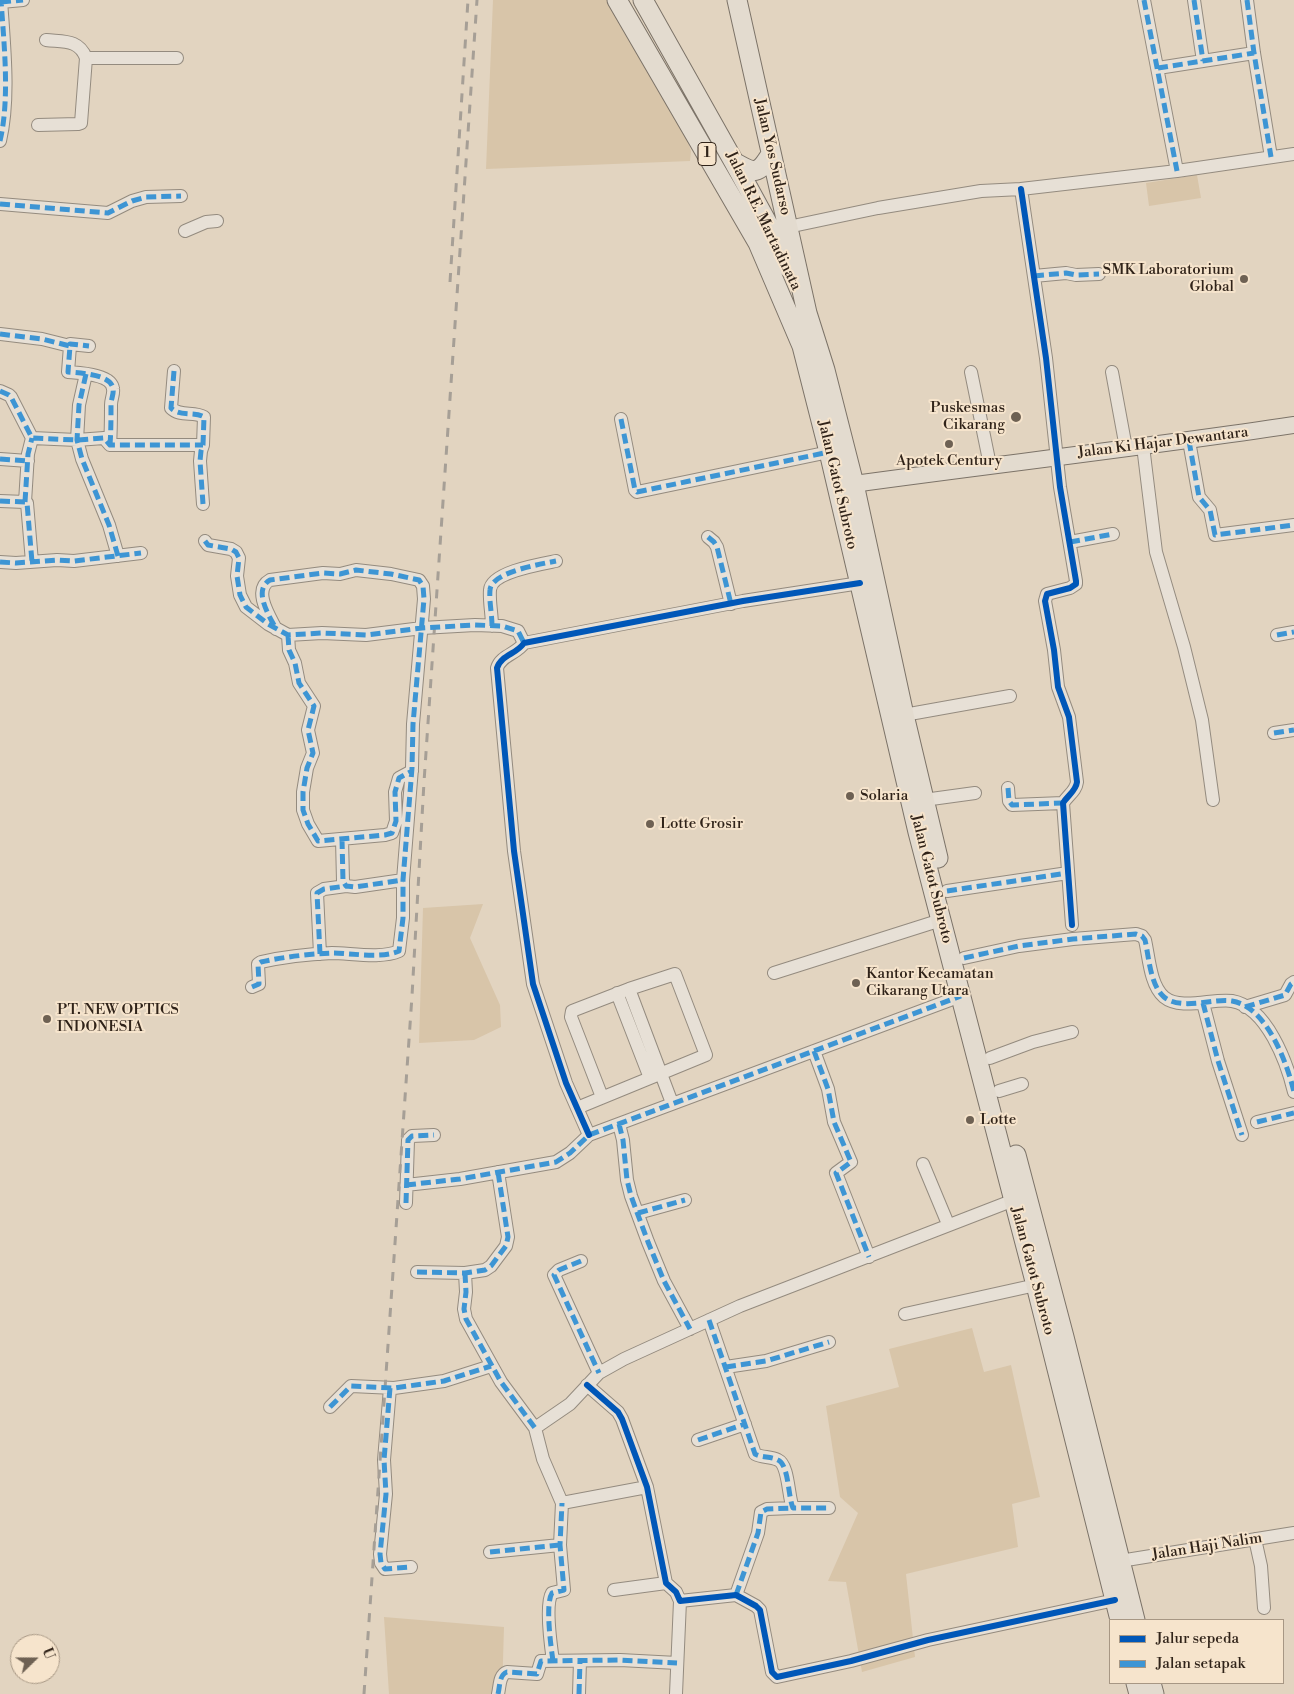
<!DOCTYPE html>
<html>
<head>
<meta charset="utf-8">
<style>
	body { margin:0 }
	#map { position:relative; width:1294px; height:1694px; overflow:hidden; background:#e2d4c0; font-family:"Libre Bodoni",serif }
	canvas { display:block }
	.legend { position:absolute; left:1109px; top:1619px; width:175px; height:65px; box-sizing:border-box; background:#f6e4cc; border:1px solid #a79784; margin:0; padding:6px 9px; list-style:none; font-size:15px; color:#302319 }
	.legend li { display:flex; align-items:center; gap:10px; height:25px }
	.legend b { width:25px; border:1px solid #a79784 }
	.north { position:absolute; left:10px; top:1634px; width:50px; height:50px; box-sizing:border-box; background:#f6e4cc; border:1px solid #a79784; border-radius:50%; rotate:68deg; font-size:14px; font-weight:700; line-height:20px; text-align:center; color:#302319 }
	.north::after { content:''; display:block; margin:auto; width:18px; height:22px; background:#6e6153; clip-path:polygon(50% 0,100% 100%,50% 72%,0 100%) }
</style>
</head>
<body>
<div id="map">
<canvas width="1294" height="1694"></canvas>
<ul class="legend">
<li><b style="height:6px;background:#0057b8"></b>Jalur sepeda</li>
<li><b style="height:6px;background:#3d95d4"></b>Jalan setapak</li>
</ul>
<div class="north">U</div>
</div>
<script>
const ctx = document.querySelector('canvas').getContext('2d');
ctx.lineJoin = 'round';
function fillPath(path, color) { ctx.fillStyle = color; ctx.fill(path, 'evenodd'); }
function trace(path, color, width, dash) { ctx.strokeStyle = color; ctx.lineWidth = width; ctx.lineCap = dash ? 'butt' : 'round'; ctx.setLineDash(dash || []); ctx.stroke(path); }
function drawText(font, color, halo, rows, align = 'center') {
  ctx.font = font + ' "Libre Bodoni",serif'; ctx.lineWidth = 4; ctx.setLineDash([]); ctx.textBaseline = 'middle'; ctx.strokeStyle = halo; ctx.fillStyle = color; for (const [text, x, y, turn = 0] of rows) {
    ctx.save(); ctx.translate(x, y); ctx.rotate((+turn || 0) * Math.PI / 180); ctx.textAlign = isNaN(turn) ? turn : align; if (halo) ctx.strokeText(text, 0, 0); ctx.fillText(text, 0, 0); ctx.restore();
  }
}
const green = new Path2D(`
	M 493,0 L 608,0 L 687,139 L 691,151 L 690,161 L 486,169 Z
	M 1197,175 L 1201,198 L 1149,206 L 1146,183 Z
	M 483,904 L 470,938 L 500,1005 L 501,1027 L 474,1040 L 419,1043 L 423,908 Z
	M 972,1328 L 984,1372 L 1011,1365 L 1040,1497 L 1012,1504 L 1018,1547 L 906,1574 L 915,1657 L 862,1672 L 846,1582 L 828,1581 L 858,1513 L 840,1497 L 826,1406 L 899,1387 L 889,1349 Z
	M 384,1617 L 504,1627 L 502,1694 L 389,1694 Z`);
const minor = new Path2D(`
	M 1144,0 L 1177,171
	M 1194,0 L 1203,61
	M 1247,0 L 1254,53 L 1271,157
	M 1,2 L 23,0
	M 46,40 C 63,42 79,39 86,58 L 177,58
	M 1158,68 L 1254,53
	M 38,125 L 78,124 L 81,123 L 86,58
	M 0,141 C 10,98 4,45 1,0
	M 1021,189 L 1046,358 L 1060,487 L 1076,581 L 1076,584 L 1070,588 L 1047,594 L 1045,601 L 1054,650 L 1058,687 L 1069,717 L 1077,782 C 1076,791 1068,795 1063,803 L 1072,925
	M 0,204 L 108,213 L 132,201 L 146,197 L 181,196
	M 788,227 L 878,208 L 981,191 L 1021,189 L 1177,171 L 1294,154
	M 185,231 L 206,222 L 217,221
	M 1034,276 L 1066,273 L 1076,275 L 1099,274
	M 0,334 L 42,339 L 70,346 L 68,372 C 79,373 112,374 113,389 C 114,394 111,399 111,405 C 111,418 111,431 110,445
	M 70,346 L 70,344 L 89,346
	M 174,371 L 171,408 C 180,417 194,411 204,417 L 203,445 L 201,451 L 200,461 L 203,504
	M 971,372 L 990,465
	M 1112,372 L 1126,448
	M 86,374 L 79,405 L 77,440 L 82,459 L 109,525 L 118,556
	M 0,391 L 9,395 L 11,397 L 32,438 L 77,440 L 104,438 L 110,445 L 203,445
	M 621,419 L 635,490 L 637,492 L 829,452
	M 1189,441 L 1199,497 L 1210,510 L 1215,535 L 1294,525
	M 1143,446 L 1156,552 L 1184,647 L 1202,720 L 1213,800
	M 0,459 L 28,461
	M 0,501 L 25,502 L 27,503 L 32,562
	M 25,502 L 28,454 L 32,438
	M 708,537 L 714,542 L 717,547 L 731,604
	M 205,541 L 208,545 L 231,549 L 236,552 L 239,558 L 237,576 L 240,595 L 246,607 L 268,624 L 288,635 L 322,633 L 366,635 L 422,628 L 475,625 L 502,626 L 518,631 L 524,643
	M 1070,542 L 1113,534
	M 0,562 L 16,563 L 57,560 L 74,561 L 141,553
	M 492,626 C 492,614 489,601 490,590 C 491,572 541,564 556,561
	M 288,635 L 289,650 L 295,663 L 299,683 L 314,706 L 308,730 L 313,753 L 307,768 L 303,792 L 303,810 L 308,824 L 318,841 L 385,835 L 392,833 L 396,821 L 395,792 L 399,778 L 412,771
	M 1277,635 L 1294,632
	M 904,715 L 1010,696
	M 1274,733 L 1294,730
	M 1008,788 L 1009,801 L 1012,805 L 1063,803
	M 924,800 L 975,793
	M 342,839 L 343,881 L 346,886 L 355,887 L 403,880
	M 947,891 L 1068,873
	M 320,954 L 317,893 L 324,889 L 346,886
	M 964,958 L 1019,946 L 1073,939 L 1136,934 L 1142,936 L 1145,940 C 1149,957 1150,985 1164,997 C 1181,1011 1213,998 1232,1001 C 1267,1007 1287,1063 1294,1092
	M 774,973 L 941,920
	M 252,987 L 259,984 L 258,964 L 261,962 C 283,957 309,954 332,953 C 350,953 382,959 399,951 L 403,918 L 403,880 L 412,768 L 413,724 L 424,599 L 423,586 L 419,580 L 391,574 L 356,570 L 340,574 L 323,573 L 270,580 C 252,590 270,617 276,629
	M 629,989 L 672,1103
	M 617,993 L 650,1078
	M 1203,1003 L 1218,1061 L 1242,1135
	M 1245,1007 L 1285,995 L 1291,984 L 1294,982
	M 814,1051 L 828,1089 L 834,1122 L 851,1162 L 836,1173 L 869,1257
	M 990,1058 L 1033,1042 L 1072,1032
	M 999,1091 L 1022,1084
	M 577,1108 L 706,1055 L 675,974 L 629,989 L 572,1011 L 571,1017 L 602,1097
	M 1257,1122 L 1294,1113
	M 619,1124 L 623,1140 L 627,1180 L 631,1196 L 648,1242 L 664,1281 L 690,1329
	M 589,1135 L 566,1083 L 533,984 L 514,851 L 497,668 C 501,655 517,654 524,643 L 743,601 L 860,583
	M 923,1164 L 948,1224
	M 406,1185 L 460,1179 L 556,1162 L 570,1153 L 589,1135 L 961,996
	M 406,1203 L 408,1140 L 412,1136 L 434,1135
	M 638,1213 L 685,1200
	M 581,1261 L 559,1270 L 554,1275 L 599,1373
	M 417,1272 L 465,1273 L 485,1270 L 491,1266 L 506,1246 L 508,1237 L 498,1172
	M 465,1273 L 466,1292 L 464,1309 L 466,1319 L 501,1382 L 535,1428 L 543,1459 L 562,1503 L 560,1545 L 564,1590 L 552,1593 C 545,1604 551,1647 553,1661
	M 905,1314 L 1036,1285
	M 709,1320 L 755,1454 C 762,1458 770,1456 778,1460 C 789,1465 788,1497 793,1508 L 829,1508
	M 726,1367 L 766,1361 L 829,1342
	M 587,1385 L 618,1412 L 622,1419 L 647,1487 L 666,1583 L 676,1592 L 680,1601 L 736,1595 L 756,1606 L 760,1610 L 772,1672 L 777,1677 L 851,1661 L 928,1640 L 1115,1600
	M 390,1388 L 384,1460 L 386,1494 L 380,1554 L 381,1563 L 385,1569 L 411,1567
	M 330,1407 L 351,1386 L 394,1388 L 444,1381 L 491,1366
	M 535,1428 L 570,1404 L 599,1373 L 624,1359 L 740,1306 L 1014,1200
	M 698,1440 L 745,1424
	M 562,1503 L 647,1487
	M 1255,1539 L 1261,1566 L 1264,1608
	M 490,1552 L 560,1545
	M 1120,1561 L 1294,1533
	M 614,1590 L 666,1583
	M 736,1595 L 758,1533 L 761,1512 L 767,1509 L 793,1508
	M 498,1694 C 500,1686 499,1675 507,1672 L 537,1674 L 541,1661 L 620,1660 L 677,1663
	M 579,1694 L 580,1661
	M 676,1694 L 680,1601`);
const major = new Path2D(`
	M 854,484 C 1000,464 1148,447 1294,425`);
const highway = new Path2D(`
	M 617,0 L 758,243 L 802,346 L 829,452 L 918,832 L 1036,1285 L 1120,1620
	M 643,0 L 734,162 L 775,237 L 789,268
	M 737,0 L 807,313 L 825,370 L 854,484 L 904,715 L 938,858
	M 734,162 C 755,174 758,175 771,154
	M 1016,1155 L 1064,1337 L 1135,1620
	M 1136,1683 L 1139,1694
	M 1151,1683 L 1154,1694`);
const rail = new Path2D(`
	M 450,282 L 468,0
	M 364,1694 L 412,996 L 424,782 L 477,0`);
const quiet = new Path2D(`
	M 1144,0 L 1177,171
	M 1194,0 L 1203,61
	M 1247,0 L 1254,53 L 1271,157
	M 1,2 L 23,0
	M 1158,68 L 1254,53
	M 0,141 C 10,98 4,45 1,0
	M 0,204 L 108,213 L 132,201 L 146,197 L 181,196
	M 1034,276 L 1066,273 L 1076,275 L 1099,274
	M 0,334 L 42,339 L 70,346 L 68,372 C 79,373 112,374 113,389 C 114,394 111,399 111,405 C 111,418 111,431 110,445
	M 70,346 L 70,344 L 89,346
	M 174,371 L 171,408 C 180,417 194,411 204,417 L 203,445 L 201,451 L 200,461 L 203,504
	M 86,374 L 79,405 L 77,440 L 82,459 L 109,525 L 118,556
	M 0,391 L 9,395 L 11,397 L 32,438 L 77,440 L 104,438 L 110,445 L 203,445
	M 621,419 L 635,490 L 637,492 L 829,452
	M 1189,441 L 1199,497 L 1210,510 L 1215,535 L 1294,525
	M 0,459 L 28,461
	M 0,501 L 25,502 L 27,503 L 32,562
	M 25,502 L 28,454 L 32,438
	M 708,537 L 714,542 L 717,547 L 731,604
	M 205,541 L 208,545 L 231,549 L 236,552 L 239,558 L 237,576 L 240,595 L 246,607 L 268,624 L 288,635 L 322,633 L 366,635 L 422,628 L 475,625 L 502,626 L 518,631 L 524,643
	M 1070,542 L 1113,534
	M 0,562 L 16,563 L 57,560 L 74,561 L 141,553
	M 492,626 C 492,614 489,601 490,590 C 491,572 541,564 556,561
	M 288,635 L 289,650 L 295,663 L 299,683 L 314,706 L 308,730 L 313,753 L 307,768 L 303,792 L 303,810 L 308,824 L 318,841 L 385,835 L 392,833 L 396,821 L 395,792 L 399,778 L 412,771
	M 1277,635 L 1294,632
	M 1274,733 L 1294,730
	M 1008,788 L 1009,801 L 1012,805 L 1063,803
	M 342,839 L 343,881 L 346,886 L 355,887 L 403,880
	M 947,891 L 1068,873
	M 320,954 L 317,893 L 324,889 L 346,886
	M 964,958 L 1019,946 L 1073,939 L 1136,934 L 1142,936 L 1145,940 C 1149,957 1150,985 1164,997 C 1181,1011 1213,998 1232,1001 C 1267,1007 1287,1063 1294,1092
	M 252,987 L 259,984 L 258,964 L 261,962 C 283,957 309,954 332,953 C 350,953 382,959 399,951 L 403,918 L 403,880 L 412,768 L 413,724 L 424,599 L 423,586 L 419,580 L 391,574 L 356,570 L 340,574 L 323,573 L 270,580 C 252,590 270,617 276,629
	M 1203,1003 L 1218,1061 L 1242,1135
	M 1245,1007 L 1285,995 L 1291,984 L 1294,982
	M 814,1051 L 828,1089 L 834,1122 L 851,1162 L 836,1173 L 869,1257
	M 1257,1122 L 1294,1113
	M 619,1124 L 623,1140 L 627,1180 L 631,1196 L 648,1242 L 664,1281 L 690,1329
	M 406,1185 L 460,1179 L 556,1162 L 570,1153 L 589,1135 L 961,996
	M 406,1203 L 408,1140 L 412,1136 L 434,1135
	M 638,1213 L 685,1200
	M 581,1261 L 559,1270 L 554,1275 L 599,1373
	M 417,1272 L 465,1273 L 485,1270 L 491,1266 L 506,1246 L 508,1237 L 498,1172
	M 465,1273 L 466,1292 L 464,1309 L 466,1319 L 501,1382 L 535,1428
	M 709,1320 L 755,1454 C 762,1458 770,1456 778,1460 C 789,1465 788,1497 793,1508 L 829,1508
	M 726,1367 L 766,1361 L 829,1342
	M 390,1388 L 384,1460 L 386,1494 L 380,1554 L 381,1563 L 385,1569 L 411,1567
	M 330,1407 L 351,1386 L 394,1388 L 444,1381 L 491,1366
	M 698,1440 L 745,1424
	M 490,1552 L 560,1545
	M 736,1595 L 758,1533 L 761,1512 L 767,1509 L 793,1508
	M 553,1661 C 551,1647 545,1604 552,1593 L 564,1590 L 560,1545 L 562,1503
	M 498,1694 C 500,1686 499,1675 507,1672 L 537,1674 L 541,1661 L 620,1660 L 677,1663
	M 579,1694 L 580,1661`);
const cycleway = new Path2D(`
	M 1021,189 L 1046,358 L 1060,487 L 1076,581 L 1076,584 L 1070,588 L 1047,594 L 1045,601 L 1054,650 L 1058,687 L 1069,717 L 1077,782 C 1076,791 1068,795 1063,803 L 1072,925
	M 589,1135 L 566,1083 L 533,984 L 514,851 L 497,668 C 501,655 517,654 524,643 L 743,601 L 860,583
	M 587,1385 L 618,1412 L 622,1419 L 647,1487 L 666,1583 L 676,1592 L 680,1601 L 736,1595 L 756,1606 L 760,1610 L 772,1672 L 777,1677 L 851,1661 L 928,1640 L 1115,1600`);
const markers = [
	[1244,279,5,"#6e6153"],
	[1016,417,6,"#6e6153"],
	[949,444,5,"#6e6153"],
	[850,796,5,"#6e6153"],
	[650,824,5,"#6e6153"],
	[856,983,5,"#6e6153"],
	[47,1019,5,"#6e6153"],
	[970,1120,5,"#6e6153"]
];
const shields = [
	[707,154,18]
];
const shieldNames = [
	["1",707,154]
];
const streetNames = [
	["Jalan Yos Sudarso",772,157,77],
	["Jalan R.E. Martadinata",763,221,64],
	["Jalan Ki Hajar Dewantara",1163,443,-7],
	["Jalan Gatot Subroto",837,485,77],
	["Jalan Gatot Subroto",931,879,76],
	["Jalan Gatot Subroto",1032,1271,75],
	["Jalan Haji Nalim",1207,1547,-9]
];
const poiNames = [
	["SMK Laboratorium",1234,270,"right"],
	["Global",1234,287,"right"],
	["Puskesmas",1005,408,"right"],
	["Cikarang",1005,425,"right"],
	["Apotek Century",949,461,"center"],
	["Solaria",860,796],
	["Lotte Grosir",660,824],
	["Kantor Kecamatan",866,974],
	["Cikarang Utara",866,991],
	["PT. NEW OPTICS",57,1010],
	["INDONESIA",57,1027],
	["Lotte",980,1120]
];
fillPath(green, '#d8c5a9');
trace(minor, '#948b7f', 14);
trace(major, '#7c7368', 18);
trace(highway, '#7c7368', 21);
trace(minor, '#e7e0d6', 12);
trace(major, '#e3dbcf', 16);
trace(highway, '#e3dbcf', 19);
trace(rail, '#a69f96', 3, [9, 9]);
trace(quiet, '#3d95d4', 5, [10, 5]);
trace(cycleway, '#0057b8', 6);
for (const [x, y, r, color] of markers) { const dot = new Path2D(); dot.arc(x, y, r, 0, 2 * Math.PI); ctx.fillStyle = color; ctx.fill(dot); trace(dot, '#f6e4cc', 2); }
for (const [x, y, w] of shields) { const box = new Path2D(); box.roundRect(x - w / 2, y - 11.5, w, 23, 4); ctx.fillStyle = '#f6e4cc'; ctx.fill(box); trace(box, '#302319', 1); }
drawText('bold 14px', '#302319', null, shieldNames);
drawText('15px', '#302319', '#f6e4cc', streetNames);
drawText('15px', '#302319', '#f6e4cc', poiNames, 'left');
</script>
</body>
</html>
